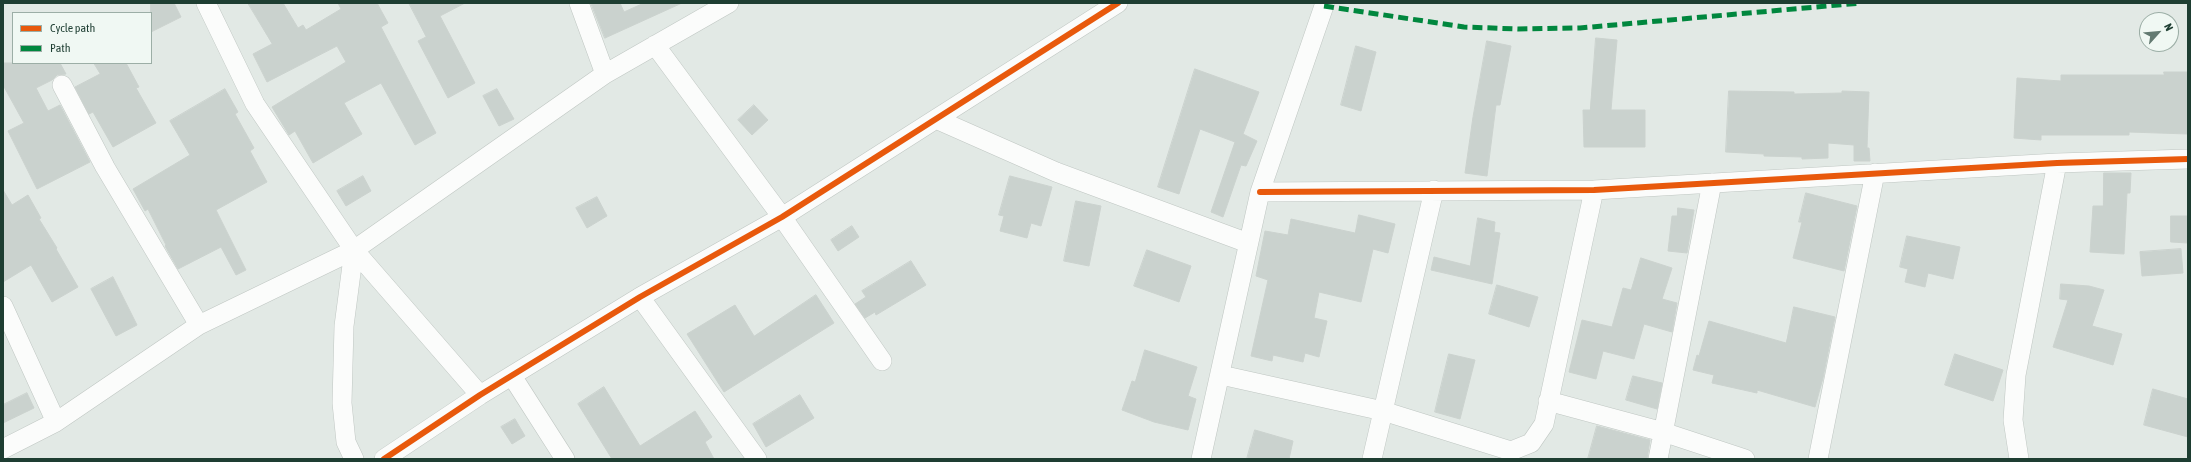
<!DOCTYPE html>
<html>
<head>
<meta charset="utf-8">
<style>
	body { margin:0 }
	#map { position:relative; width:2191px; height:462px; overflow:hidden; background:#e2e9e5; font-family:"Asap Condensed",sans-serif }
	canvas { display:block }
	.frame { position:absolute; inset:0; border:4px solid #1e3e32; pointer-events:none }
	.legend { position:absolute; left:12px; top:12px; width:140px; height:52px; box-sizing:border-box; background:#f0f8f3; border:1px solid #9caea6; margin:0; padding:5px 7px; list-style:none; font-size:12px; color:#1e3e32 }
	.legend li { display:flex; align-items:center; gap:8px; height:20px }
	.legend b { width:20px; border:1px solid #9caea6 }
	.north { position:absolute; left:2139px; top:12px; width:40px; height:40px; box-sizing:border-box; background:#f0f8f3; border:1px solid #9caea6; border-radius:50%; rotate:63deg; font-size:11px; font-weight:700; line-height:16px; text-align:center; color:#1e3e32 }
	.north::after { content:''; display:block; margin:auto; width:14px; height:18px; background:#637a71; clip-path:polygon(50% 0,100% 100%,50% 72%,0 100%) }
</style>
</head>
<body>
<div id="map">
<canvas width="2191" height="462"></canvas>
<div class="frame"></div>
<ul class="legend">
<li><b style="height:5px;background:#e8590c"></b>Cycle path</li>
<li><b style="height:5px;background:#00873e"></b>Path</li>
</ul>
<div class="north">N</div>
</div>
<script>
const ctx = document.querySelector('canvas').getContext('2d');
ctx.lineJoin = 'round';
function fillPath(path, color) { ctx.fillStyle = color; ctx.fill(path, 'evenodd'); }
function trace(path, color, width, dash) { ctx.strokeStyle = color; ctx.lineWidth = width; ctx.lineCap = dash ? 'butt' : 'round'; ctx.setLineDash(dash || []); ctx.stroke(path); }
const building = new Path2D(`
	M 151,3 L 174,3 L 181,17 L 151,32 Z
	M 248,3 L 283,3 L 298,28 L 303,25 L 306,30 L 341,9 L 338,3 L 377,3 L 388,23 L 381,27 L 436,133 L 415,145 L 381,83 L 344,103 L 362,134 L 313,163 L 295,131 L 289,135 L 272,107 L 346,62 L 337,46 L 267,82 L 253,54 L 272,44 Z
	M 409,3 L 465,3 L 440,16 L 475,83 L 448,98 L 418,41 L 426,37 Z
	M 591,3 L 620,3 L 624,12 L 644,3 L 682,3 L 605,38 Z
	M 1596,38 L 1617,40 L 1611,110 L 1645,110 L 1645,147 L 1584,147 L 1583,110 L 1590,110 Z
	M 1487,41 L 1511,46 L 1500,105 L 1496,105 L 1487,176 L 1465,173 L 1473,117 Z
	M 1356,46 L 1376,52 L 1361,111 L 1341,105 Z
	M 3,63 L 60,63 L 66,74 L 57,75 L 52,80 L 36,88 L 48,111 L 60,105 L 90,162 L 37,189 L 8,131 L 24,123 L 3,85 Z
	M 94,63 L 126,63 L 139,87 L 136,88 L 156,123 L 113,147 L 93,112 L 89,114 L 75,87 L 100,74 Z
	M 1195,69 L 1259,92 L 1243,134 L 1257,141 L 1246,166 L 1241,165 L 1223,217 L 1211,212 L 1235,142 L 1200,129 L 1179,194 L 1158,187 Z
	M 2164,72 L 2188,72 L 2188,134 L 2129,132 L 2129,135 L 2041,135 L 2041,140 L 2014,138 L 2017,78 L 2061,81 L 2061,75 L 2164,75 Z
	M 225,89 L 238,112 L 235,114 L 254,148 L 250,151 L 267,182 L 216,210 L 246,270 L 236,275 L 221,247 L 178,269 L 165,246 L 166,245 L 148,209 L 145,211 L 133,189 L 190,155 L 170,121 Z
	M 497,89 L 514,119 L 499,126 L 483,96 Z
	M 1729,91 L 1794,92 L 1794,94 L 1842,93 L 1842,91 L 1869,92 L 1867,148 L 1869,148 L 1870,161 L 1854,161 L 1854,145 L 1828,143 L 1828,158 L 1802,159 L 1802,157 L 1764,156 L 1764,154 L 1726,152 Z
	M 754,105 L 768,120 L 752,135 L 738,120 Z
	M 2104,173 L 2131,173 L 2130,193 L 2127,193 L 2124,254 L 2090,252 L 2093,206 L 2103,206 Z
	M 363,176 L 371,191 L 346,206 L 337,191 Z
	M 1010,176 L 1052,187 L 1041,226 L 1031,223 L 1027,238 L 1000,231 L 1004,216 L 999,215 Z
	M 3,190 L 12,205 L 28,195 L 41,218 L 39,219 L 57,248 L 56,249 L 78,287 L 52,302 L 31,265 L 3,282 Z
	M 1806,193 L 1857,206 L 1844,271 L 1793,258 L 1802,222 L 1799,222 Z
	M 597,197 L 607,216 L 587,228 L 576,208 Z
	M 1076,201 L 1101,206 L 1089,266 L 1064,261 Z
	M 1678,208 L 1694,210 L 1687,253 L 1668,251 L 1672,216 L 1677,216 Z
	M 1359,215 L 1395,224 L 1388,253 L 1373,249 L 1361,302 L 1319,292 L 1314,318 L 1327,321 L 1319,357 L 1305,353 L 1303,362 L 1273,355 L 1272,361 L 1251,356 L 1268,280 L 1256,276 L 1265,231 L 1288,235 L 1291,219 L 1355,233 Z
	M 2171,216 L 2188,216 L 2188,243 L 2171,242 Z
	M 1478,218 L 1495,222 L 1494,232 L 1500,233 L 1492,284 L 1431,270 L 1434,257 L 1470,266 Z
	M 852,226 L 859,237 L 838,251 L 831,240 Z
	M 1907,236 L 1960,247 L 1953,279 L 1928,273 L 1925,287 L 1905,282 L 1908,269 L 1900,267 Z
	M 2181,249 L 2183,273 L 2142,276 L 2140,252 Z
	M 1147,250 L 1191,266 L 1179,302 L 1134,286 Z
	M 1641,258 L 1672,268 L 1662,299 L 1677,303 L 1672,332 L 1644,324 L 1634,359 L 1603,351 L 1596,379 L 1569,372 L 1582,320 L 1612,327 L 1623,288 L 1631,290 Z
	M 911,261 L 926,285 L 876,315 L 875,312 L 865,318 L 855,304 L 866,297 L 862,291 Z
	M 113,277 L 137,325 L 116,336 L 91,289 Z
	M 2061,284 L 2089,286 L 2104,290 L 2092,326 L 2122,334 L 2113,365 L 2053,347 L 2068,300 L 2060,299 Z
	M 1497,285 L 1538,297 L 1529,327 L 1489,314 Z
	M 816,295 L 834,323 L 724,392 L 687,334 L 735,305 L 754,336 Z
	M 1794,307 L 1835,317 L 1823,378 L 1815,407 L 1757,390 L 1757,393 L 1712,383 L 1714,375 L 1693,370 L 1697,355 L 1699,356 L 1709,321 L 1786,343 Z
	M 1145,350 L 1197,367 L 1188,396 L 1196,399 L 1188,430 L 1154,422 L 1122,410 L 1132,381 L 1135,382 Z
	M 1449,354 L 1475,360 L 1460,419 L 1435,412 Z
	M 1955,354 L 2003,370 L 1993,401 L 1945,385 Z
	M 1633,376 L 1662,383 L 1657,409 L 1626,400 Z
	M 604,387 L 640,446 L 695,411 L 712,437 L 705,442 L 714,459 L 612,459 L 578,404 Z
	M 2153,389 L 2188,399 L 2188,437 L 2144,425 Z
	M 27,393 L 34,408 L 3,423 L 3,405 Z
	M 800,395 L 814,418 L 766,447 L 753,424 Z
	M 515,419 L 525,436 L 512,444 L 501,427 Z
	M 1597,426 L 1650,440 L 1647,459 L 1588,459 Z
	M 1255,430 L 1293,441 L 1289,459 L 1247,459 Z`);
const minor = new Path2D(`
	M 206,3 L 255,104 L 354,250 L 480,395
	M 579,3 L 605,74
	M 655,45 L 782,217 L 882,361
	M 62,85 L 105,167 L 199,325
	M 936,119 L 1056,172 L 1248,243
	M 1260,192 L 1594,190 L 2057,163 L 2188,159
	M 640,297 L 757,459
	M 3,306 L 56,422
	M 1221,375 L 1383,411 L 1511,451 L 1531,443 L 1544,424 L 1594,190
	M 512,376 L 565,459
	M 1548,401 L 1663,432 L 1745,459
	M 3,449 L 56,422 L 199,325 L 354,250 L 605,74 L 729,3
	M 354,459 L 346,442 L 342,403 L 344,326 L 354,250
	M 384,459 L 480,395 L 640,297 L 782,217 L 1118,3
	M 1201,459 L 1260,192 L 1325,3
	M 1372,459 L 1434,190
	M 1658,459 L 1712,183
	M 1818,459 L 1875,173
	M 2019,459 L 2013,420 L 2016,375 L 2057,163`);
const quiet = new Path2D(`
	M 1324,6 L 1464,27 L 1518,29 L 1580,28 L 1861,3`);
const cycleway = new Path2D(`
	M 1260,192 L 1594,190 L 2057,163 L 2188,159
	M 384,459 L 480,395 L 640,297 L 782,217 L 1118,3`);
fillPath(building, '#cad2ce');
trace(building, '#cbd2ce', 1);
trace(minor, '#bfc6c2', 20);
trace(minor, '#fbfcfb', 19);
trace(quiet, '#00873e', 5, [10, 5]);
trace(cycleway, '#e8590c', 6);
</script>
</body>
</html>
